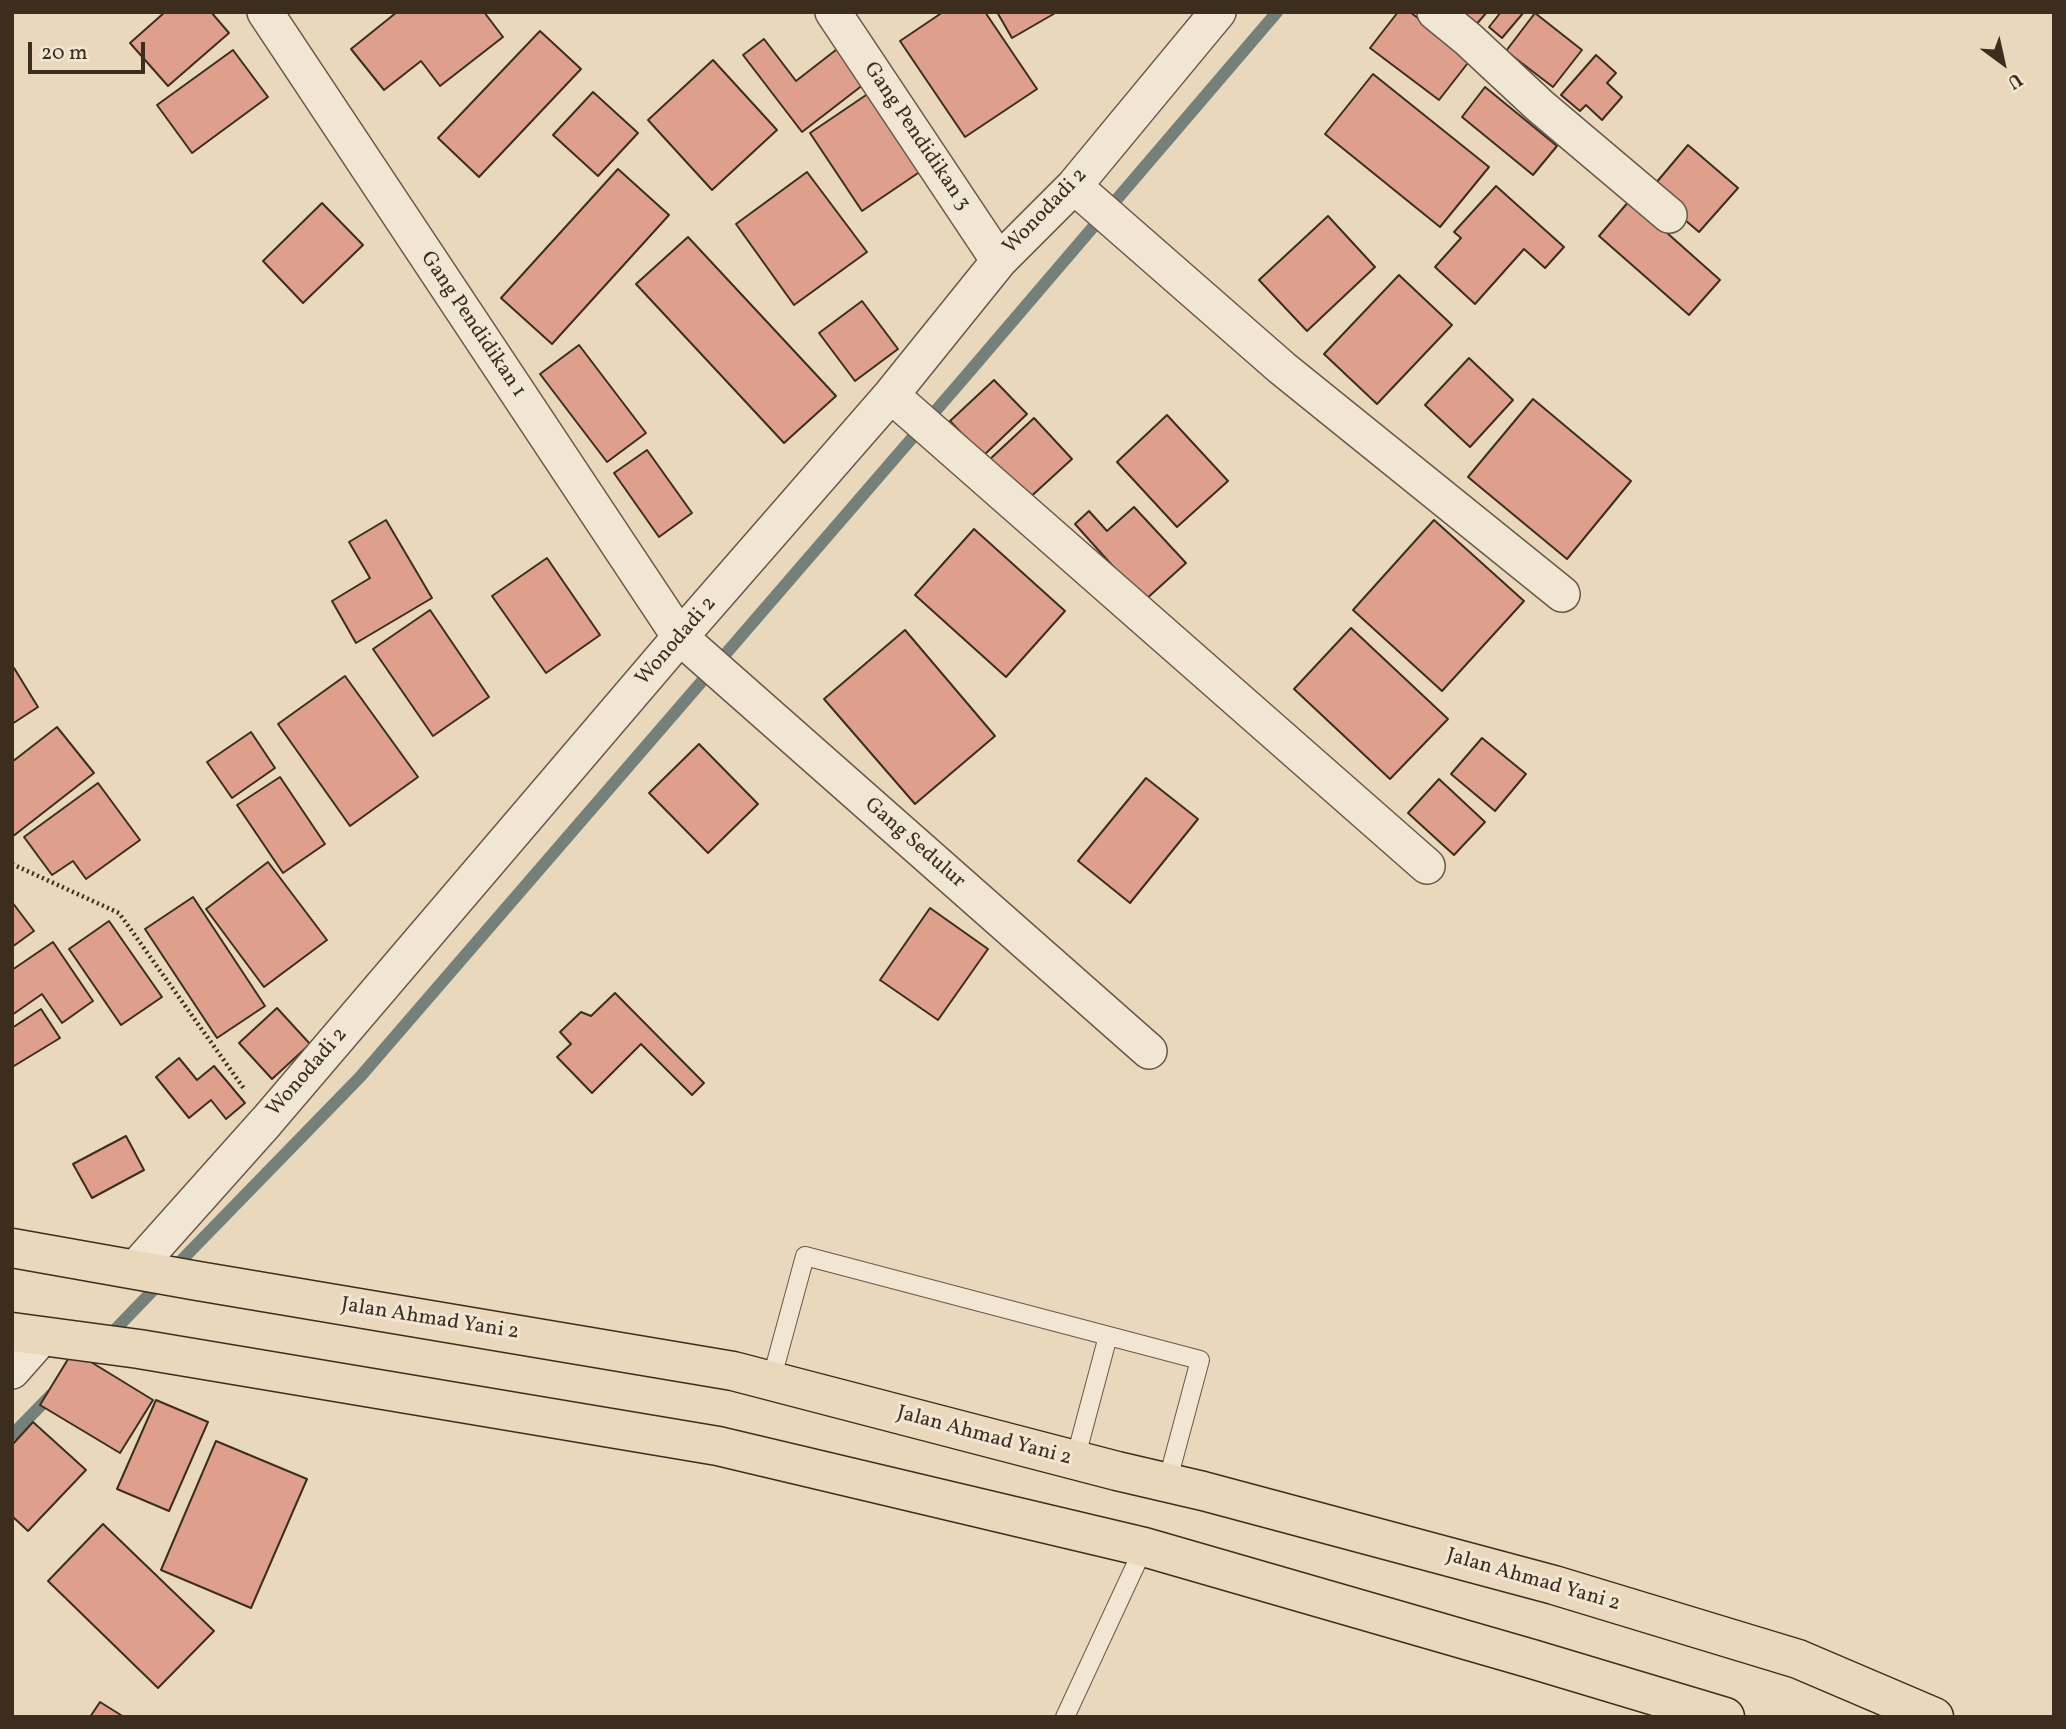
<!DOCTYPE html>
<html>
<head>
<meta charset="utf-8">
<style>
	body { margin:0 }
	#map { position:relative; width:2066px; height:1729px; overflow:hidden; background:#ead8bd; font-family:Vollkorn,serif }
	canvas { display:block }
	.frame { position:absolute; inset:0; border:14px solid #3d2d1e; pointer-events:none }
	.north { position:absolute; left:1968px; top:28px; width:70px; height:70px; -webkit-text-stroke:5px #f1e6d4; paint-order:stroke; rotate:147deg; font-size:19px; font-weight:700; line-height:28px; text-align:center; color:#3d2d1e }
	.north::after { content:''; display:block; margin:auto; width:24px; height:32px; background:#3d2d1e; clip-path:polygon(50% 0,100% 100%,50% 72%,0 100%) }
	.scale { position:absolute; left:28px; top:42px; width:117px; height:32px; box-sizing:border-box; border:4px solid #3d2d1e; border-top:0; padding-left:9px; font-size:21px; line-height:24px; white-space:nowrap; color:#3d2d1e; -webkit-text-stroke:5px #f1e6d4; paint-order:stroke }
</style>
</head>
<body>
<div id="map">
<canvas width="2066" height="1729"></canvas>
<div class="frame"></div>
<div class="north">U</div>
<div class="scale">20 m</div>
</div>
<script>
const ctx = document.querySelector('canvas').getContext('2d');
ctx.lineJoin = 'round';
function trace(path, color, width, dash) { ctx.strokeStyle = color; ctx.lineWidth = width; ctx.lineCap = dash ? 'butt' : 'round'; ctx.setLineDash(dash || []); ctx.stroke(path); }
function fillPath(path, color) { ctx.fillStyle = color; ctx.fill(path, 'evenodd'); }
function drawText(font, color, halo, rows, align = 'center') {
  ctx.font = font + ' Vollkorn,serif'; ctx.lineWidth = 6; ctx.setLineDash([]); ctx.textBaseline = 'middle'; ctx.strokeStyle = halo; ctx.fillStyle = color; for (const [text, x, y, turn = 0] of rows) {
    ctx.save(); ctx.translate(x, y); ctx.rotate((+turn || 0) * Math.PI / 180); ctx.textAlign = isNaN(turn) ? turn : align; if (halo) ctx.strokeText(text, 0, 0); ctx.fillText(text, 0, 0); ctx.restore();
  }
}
const stream = new Path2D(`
	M 173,1269 L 360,1077 L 964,378 L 1277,12
	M 108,1337 L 161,1282
	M 12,1435 L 51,1395`);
const building = new Path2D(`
	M 165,12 L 211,12 L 229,33 L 168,86 L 130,43 Z
	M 397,12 L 484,12 L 503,37 L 440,86 L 421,61 L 384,90 L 351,49 Z
	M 943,12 L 985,12 L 1037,89 L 965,137 L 900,41 Z
	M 997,12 L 1057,12 L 1012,38 Z
	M 1398,12 L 1410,12 L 1471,59 L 1439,100 L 1370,48 Z
	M 1458,12 L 1487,12 L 1474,27 Z
	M 1501,12 L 1524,12 L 1502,38 L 1489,27 Z
	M 1535,13 L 1582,50 L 1553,87 L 1506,51 Z
	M 540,31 L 581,69 L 479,177 L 438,138 Z
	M 764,39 L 796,81 L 841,46 L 868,81 L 802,132 L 743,55 Z
	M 233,50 L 268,97 L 192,153 L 157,105 Z
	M 1596,55 L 1616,73 L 1607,83 L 1622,97 L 1602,120 L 1586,105 L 1580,111 L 1561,95 Z
	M 713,60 L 777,130 L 712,190 L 648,120 Z
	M 1373,74 L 1489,167 L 1440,227 L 1325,134 Z
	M 1485,87 L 1557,146 L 1533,175 L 1462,117 Z
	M 875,89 L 927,167 L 862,211 L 810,133 Z
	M 593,92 L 638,133 L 598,176 L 553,135 Z
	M 1688,145 L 1738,188 L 1699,232 L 1650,190 Z
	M 618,169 L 669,215 L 552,344 L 501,298 Z
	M 807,172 L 867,252 L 794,305 L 736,224 Z
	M 1496,186 L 1564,247 L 1545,268 L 1524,249 L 1475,304 L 1435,267 L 1461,238 L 1454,232 Z
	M 1630,200 L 1720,280 L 1689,315 L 1599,236 Z
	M 322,203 L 363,245 L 303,303 L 263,261 Z
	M 1328,216 L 1375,267 L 1307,331 L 1259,280 Z
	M 688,237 L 836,396 L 784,443 L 636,284 Z
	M 1399,275 L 1452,325 L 1377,404 L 1324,354 Z
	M 862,301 L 898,349 L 855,381 L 819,333 Z
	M 579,345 L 646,433 L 607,462 L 540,374 Z
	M 1469,358 L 1513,400 L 1470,447 L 1425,405 Z
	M 994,380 L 1027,414 L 983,456 L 950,421 Z
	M 1533,399 L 1631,481 L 1567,559 L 1468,477 Z
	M 1167,415 L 1228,481 L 1177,527 L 1117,462 Z
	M 1034,418 L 1072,459 L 1026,501 L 988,461 Z
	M 647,450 L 692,513 L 659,537 L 614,473 Z
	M 1134,507 L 1186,563 L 1144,601 L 1075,524 L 1089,511 L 1107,531 Z
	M 386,520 L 432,598 L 356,643 L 332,601 L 370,578 L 349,542 Z
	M 1434,520 L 1524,601 L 1442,691 L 1353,610 Z
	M 974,529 L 1065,611 L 1006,677 L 915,595 Z
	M 547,558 L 600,635 L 546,673 L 492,596 Z
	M 430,610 L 489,697 L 433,736 L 373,649 Z
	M 1351,628 L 1448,719 L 1390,779 L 1294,689 Z
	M 905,630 L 995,736 L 915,804 L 824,699 Z
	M 14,668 L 38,707 L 12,724 L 12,669 Z
	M 345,676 L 418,777 L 350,826 L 278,724 Z
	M 57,727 L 94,773 L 12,837 L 12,762 Z
	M 251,732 L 275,768 L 232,798 L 207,762 Z
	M 1482,738 L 1526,774 L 1495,811 L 1451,774 Z
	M 699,744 L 758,804 L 708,853 L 649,793 Z
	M 280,777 L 325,844 L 283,873 L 237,805 Z
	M 1146,778 L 1198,819 L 1130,903 L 1078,861 Z
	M 1439,779 L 1485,822 L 1454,855 L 1408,813 Z
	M 98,783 L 140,840 L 86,879 L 73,861 L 52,875 L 24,837 Z
	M 268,862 L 327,940 L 264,987 L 206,909 Z
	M 193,897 L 265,1006 L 217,1038 L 145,929 Z
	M 12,902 L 34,931 L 12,947 Z
	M 930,908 L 988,949 L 938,1020 L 880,980 Z
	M 109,921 L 162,997 L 121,1025 L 69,949 Z
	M 53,942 L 93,1001 L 62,1023 L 42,994 L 12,1015 L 12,970 Z
	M 615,993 L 704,1083 L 692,1095 L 641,1044 L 592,1093 L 557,1057 L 571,1044 L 560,1032 L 581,1012 L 591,1016 Z
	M 277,1008 L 310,1044 L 272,1079 L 239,1043 Z
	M 41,1009 L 60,1038 L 14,1066 L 12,1063 L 12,1028 Z
	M 179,1058 L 197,1080 L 214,1066 L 245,1103 L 226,1119 L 211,1100 L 189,1118 L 156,1077 Z
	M 126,1136 L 144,1170 L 92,1198 L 73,1164 Z
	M 73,1351 L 153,1400 L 120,1453 L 40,1405 Z
	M 156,1400 L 208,1422 L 169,1511 L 117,1489 Z
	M 33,1422 L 86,1470 L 28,1531 L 12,1516 L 12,1445 Z
	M 216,1441 L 307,1479 L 251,1608 L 161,1570 Z
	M 103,1524 L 214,1631 L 158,1688 L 48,1581 Z
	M 100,1702 L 124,1717 L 90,1717 Z`);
const path = new Path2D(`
	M 12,864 L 119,913 L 245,1090`);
const lane = new Path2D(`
	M 771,1381 L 805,1256 L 1200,1360 L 1167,1483
	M 1075,1460 L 1108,1336
	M 1065,1717 L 1144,1547`);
const street = new Path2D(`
	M 265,12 L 680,637 L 1149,1051
	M 833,12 L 999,261
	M 1435,12 L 1468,39 L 1540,106 L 1669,215
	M 1074,186 L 1282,368 L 1562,594
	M 891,395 L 1427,866
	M 134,1270 L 267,1121 L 680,637 L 891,395 L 999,261 L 1074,186 L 1218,12
	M 12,1371 L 42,1337`);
const highway = new Path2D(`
	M 12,1248 L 198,1281 L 733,1371 L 1117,1471 L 1203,1491 L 1554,1585 L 1798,1659 L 1934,1717
	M 12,1332 L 139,1349 L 718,1446 L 1144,1547 L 1532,1659 L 1725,1717`);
const streetNames = [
	["Gang Pendidikan 3",916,137,56],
	["Wonodadi 2",1046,212,-46],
	["Gang Pendidikan 1",472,325,56],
	["Wonodadi 2",677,642,-49],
	["Gang Sedulur",914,844,41],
	["Wonodadi 2",308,1073,-49],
	["Jalan Ahmad Yani 2",430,1320,9],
	["Jalan Ahmad Yani 2",984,1437,15],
	["Jalan Ahmad Yani 2",1533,1581,16]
];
trace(stream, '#75807b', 12);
fillPath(building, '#dea08d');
trace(building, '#3d2d1e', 2);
trace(lane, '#685846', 20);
trace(street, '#685846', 38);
trace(highway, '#3d2d1e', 41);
trace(path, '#3d2d1e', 4.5, [2, 3.5]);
trace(lane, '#f1e6d4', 18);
trace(street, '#f1e6d4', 35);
trace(highway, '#ead8bd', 38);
drawText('21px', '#3d2d1e', '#f1e6d4', streetNames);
</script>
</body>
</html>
